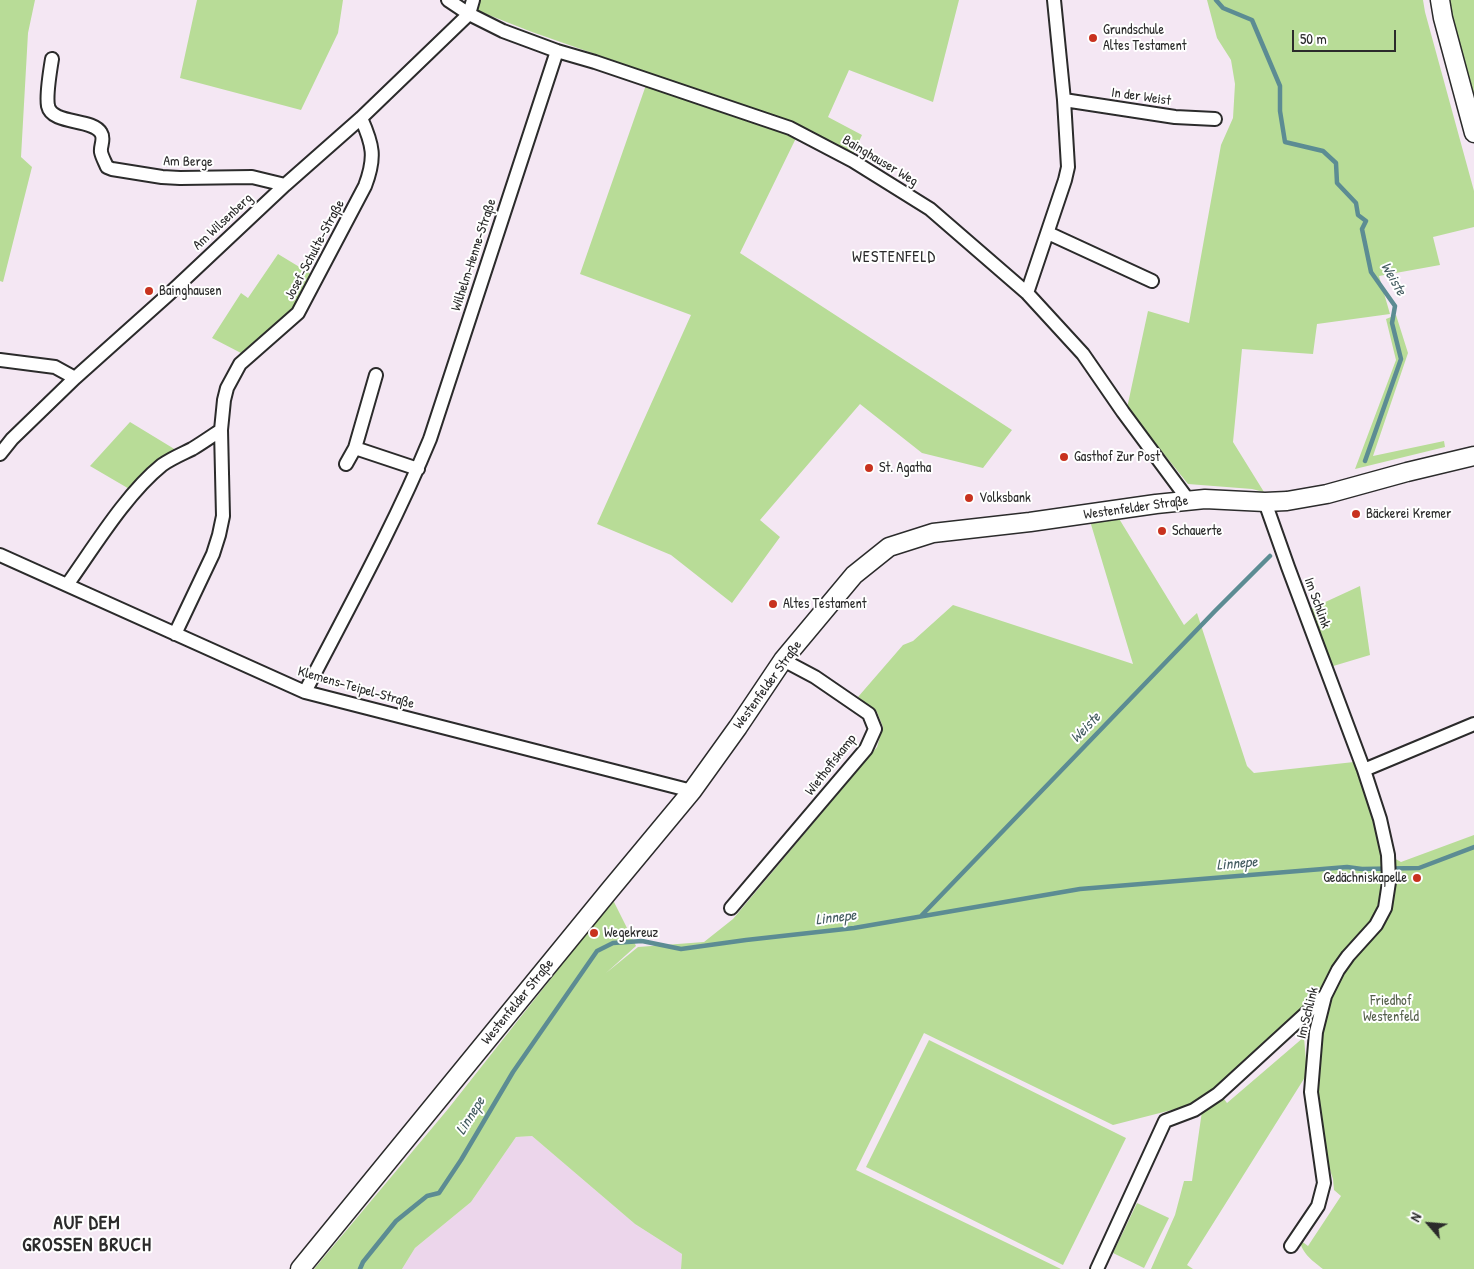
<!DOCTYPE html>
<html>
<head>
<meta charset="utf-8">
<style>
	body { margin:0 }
	#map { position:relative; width:1474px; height:1269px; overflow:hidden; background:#f4e7f3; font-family:"Patrick Hand",sans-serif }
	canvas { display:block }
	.north { position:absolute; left:1404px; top:1199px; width:50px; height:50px; -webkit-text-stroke:4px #fff; paint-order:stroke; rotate:297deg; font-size:14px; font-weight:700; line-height:20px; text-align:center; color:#2b2b2b }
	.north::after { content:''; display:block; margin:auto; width:18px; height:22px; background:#2b2b2b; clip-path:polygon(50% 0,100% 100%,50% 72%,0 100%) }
	.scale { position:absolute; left:1292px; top:30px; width:104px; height:22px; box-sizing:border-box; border:2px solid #2b2b2b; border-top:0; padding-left:6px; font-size:15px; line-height:18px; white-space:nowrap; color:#2b2b2b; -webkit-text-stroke:4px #fff; paint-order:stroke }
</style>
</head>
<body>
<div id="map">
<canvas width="1474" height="1269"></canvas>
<div class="north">N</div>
<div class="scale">50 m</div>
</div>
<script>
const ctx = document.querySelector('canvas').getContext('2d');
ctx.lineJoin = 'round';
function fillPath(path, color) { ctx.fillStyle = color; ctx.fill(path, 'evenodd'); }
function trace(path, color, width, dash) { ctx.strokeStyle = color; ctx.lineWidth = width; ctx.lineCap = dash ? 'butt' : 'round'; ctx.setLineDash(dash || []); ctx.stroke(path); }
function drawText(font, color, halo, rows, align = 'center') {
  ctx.font = font + ' "Patrick Hand",sans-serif'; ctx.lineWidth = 4; ctx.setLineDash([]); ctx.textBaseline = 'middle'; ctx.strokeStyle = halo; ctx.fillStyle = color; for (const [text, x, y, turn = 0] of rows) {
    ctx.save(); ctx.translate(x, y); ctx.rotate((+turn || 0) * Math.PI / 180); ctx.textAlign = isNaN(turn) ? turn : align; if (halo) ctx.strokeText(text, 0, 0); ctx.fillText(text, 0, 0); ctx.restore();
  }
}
const built = new Path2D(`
	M 532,1136 L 635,1224 L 682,1254 L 681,1269 L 402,1269 L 415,1248 L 471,1202 L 516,1137 Z`);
const green = new Path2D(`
	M 0,0 L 35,0 L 28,33 L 21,157 L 32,167 L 3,282 L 0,281 Z
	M 197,0 L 343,0 L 338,33 L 301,110 L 180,78 Z
	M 478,0 L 959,0 L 933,102 L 849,70 L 828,117 L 862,135 L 853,154 L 801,126 L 532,32 L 476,10 Z
	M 1207,0 L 1423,0 L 1425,12 L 1474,191 L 1474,227 L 1433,237 L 1440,265 L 1379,276 L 1390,314 L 1317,324 L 1313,354 L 1242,349 L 1233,442 L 1264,492 L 1252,489 L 1188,484 L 1127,408 L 1148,311 L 1189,323 L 1221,145 L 1233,118 L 1235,84 L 1231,60 L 1217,38 Z
	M 1448,0 L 1474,0 L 1474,101 L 1453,29 Z
	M 646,85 L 797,136 L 740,253 L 1012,430 L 983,468 L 922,453 L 860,404 L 760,520 L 780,537 L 732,603 L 671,555 L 597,524 L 691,315 L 580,274 Z
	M 278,254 L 311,274 L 292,309 L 241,353 L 212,338 L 241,293 L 248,298 Z
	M 1396,315 L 1408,353 L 1373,456 L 1444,441 L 1445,447 L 1355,469 L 1396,360 L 1386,319 Z
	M 130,422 L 176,450 L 131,490 L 90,466 Z
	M 1118,517 L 1184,625 L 1197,613 L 1247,766 L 1254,773 L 1354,762 L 1384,856 L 1382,902 L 1372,921 L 1325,987 L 1248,1059 L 1195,1104 L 1113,1125 L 924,1033 L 856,1170 L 1061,1269 L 681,1269 L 682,1254 L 635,1224 L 532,1136 L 516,1137 L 471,1202 L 415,1248 L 402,1269 L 314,1269 L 448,1109 L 613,900 L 636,946 L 606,973 L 638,947 L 704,942 L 733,919 L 877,747 L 883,727 L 877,712 L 858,697 L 903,645 L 913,641 L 953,605 L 1133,664 L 1090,521 Z
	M 1360,586 L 1370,655 L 1330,667 L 1308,610 Z
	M 1474,835 L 1474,1269 L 1323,1269 C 1314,1262 1301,1253 1300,1240 L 1308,1246 L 1341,1196 L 1334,1190 L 1333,1179 L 1327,1161 L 1315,1111 L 1318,1039 L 1327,1007 L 1337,980 L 1355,955 L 1374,934 L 1392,857 L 1401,862 Z
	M 1304,1037 L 1307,1074 L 1187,1265 L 1193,1269 L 1151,1269 L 1175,1215 L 1184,1181 L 1192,1181 L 1202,1111 L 1221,1095 L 1227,1103 Z
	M 929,1040 L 1126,1138 L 1063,1265 L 866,1167 Z
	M 1137,1203 L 1169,1218 L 1144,1268 L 1113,1253 Z`);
const stream = new Path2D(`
	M 1216,0 L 1223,8 L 1252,20 L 1280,86 L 1280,111 L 1285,142 L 1323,151 L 1336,163 L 1337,183 L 1356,203 L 1358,215 L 1366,221 L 1362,229 L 1371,272 L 1395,306 L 1392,323 L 1401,359 L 1365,461
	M 921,916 L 1215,611 L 1270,556
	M 360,1269 L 363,1262 L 396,1221 L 427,1196 L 439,1193 L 461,1160 L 513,1072 L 597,951 L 613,943 L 642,941 L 681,949 L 746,940 L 854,928 L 1080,889 L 1347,867 L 1362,869 L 1419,868 L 1474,847`);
const minor = new Path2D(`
	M 448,0 L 469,14 L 503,31 L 557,51 L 595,62 L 790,128 L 853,161 L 930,209 L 1027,293 L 1083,354 L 1123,412 L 1189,501
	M 52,59 C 50,71 46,95 48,106 C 52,125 93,118 101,133 C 105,139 100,146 101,152 C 102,157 105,162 107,167 L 112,169 L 162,177 L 180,178 L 252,177 L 285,185
	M 1064,100 L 1175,117 L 1215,119
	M 1048,233 L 1152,281
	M 1027,293 L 1065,180 L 1068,167 L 1064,100 L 1054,0
	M 0,360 L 55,367 L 75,378
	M 355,448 L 376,375
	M 0,454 L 12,439 L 75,378 L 170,293 L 285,185 L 361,118 L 469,14 L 473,0
	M 346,464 L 355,448 L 418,469
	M 1265,502 L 1288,567 L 1364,770 L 1380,819 L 1388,855 L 1389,882 L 1385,908 L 1376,925 L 1348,956 L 1338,970 L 1325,996 L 1316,1032 L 1311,1092 L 1324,1183 L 1318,1206 L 1291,1246
	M 0,555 L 305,692 L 692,791
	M 67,585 C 94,547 126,494 162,465 C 172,458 182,454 192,449 C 202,443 212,436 221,430
	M 175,634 L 213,554 L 219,535 L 223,516 L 221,430 L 224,400 L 227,388 L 240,364 L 298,313 L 365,186 C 376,157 373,145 361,118
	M 305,692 C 348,609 394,526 430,439 L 557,51
	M 1364,770 L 1474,724
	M 731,908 L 866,749 L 875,729 L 869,714 L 815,677 L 783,660
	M 1097,1269 L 1165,1121 L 1194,1110 L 1218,1094 L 1325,996`);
const secondary = new Path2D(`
	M 1440,0 L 1443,18 L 1474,133
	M 300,1269 L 609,891 L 692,791 L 738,727 L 783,660 L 854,575 L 889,547 L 933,533 L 1030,522 L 1156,504 L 1205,499 L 1265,502 L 1287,501 L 1327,494 L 1407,472 L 1474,456`);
const markers = [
	[1093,38,5,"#c8321e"],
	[149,291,5,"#c8321e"],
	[1064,457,5,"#c8321e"],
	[869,468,5,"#c8321e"],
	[969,498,5,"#c8321e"],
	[1356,514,5,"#c8321e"],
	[1162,531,5,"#c8321e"],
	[773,604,5,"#c8321e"],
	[1417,878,5,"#c8321e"],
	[594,933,5,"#c8321e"]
];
const poiNames = [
	["Grundschule",1103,30],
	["Altes Testament",1103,46],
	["Bainghausen",159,291],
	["Gasthof Zur Post",1074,457],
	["St. Agatha",879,468],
	["Volksbank",979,498],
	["Bäckerei Kremer",1366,514],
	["Schauerte",1172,531],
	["Altes Testament",783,604],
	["Gedächniskapelle",1407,878,"right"],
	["Wegekreuz",604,933]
];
const streetNames = [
	["In der Weist",1141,97,8],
	["Bainghauser Weg",880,161,31],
	["Am Berge",188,162,1],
	["Am Wilsenberg",223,222,-43],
	["Josef-Schulte-Straße",315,250,-62],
	["Wilhelm-Henne-Straße",474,255,-72],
	["Westenfelder Straße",1136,508,-8],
	["Im Schlink",1317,603,70],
	["Westenfelder Straße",768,685,-54],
	["Klemens-Teipel-Straße",356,688,16],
	["Wiethoffskamp",831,765,-52],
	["Westenfelder Straße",518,1002,-51],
	["Im Schlink",1308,1013,-76]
];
const parkNames = [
	["Friedhof",1391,1001],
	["Westenfeld",1391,1017]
];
const waterNames = [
	["Weiste",1393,279,60],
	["Weiste",1086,728,-46],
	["Linnepe",1237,864,-5],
	["Linnepe",836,918,-7],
	["Linnepe",471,1116,-58]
];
const quarterNames = [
	["WESTENFELD",894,258]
];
const districtNames = [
	["AUF DEM",87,1224],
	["GROSSEN BRUCH",87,1246]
];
fillPath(built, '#ecd6eb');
fillPath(green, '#b8dc97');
trace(stream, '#5c8c93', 4.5);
trace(minor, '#2b2b2b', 16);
trace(secondary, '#2b2b2b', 21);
trace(minor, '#fff', 12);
trace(secondary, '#fff', 18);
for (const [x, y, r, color] of markers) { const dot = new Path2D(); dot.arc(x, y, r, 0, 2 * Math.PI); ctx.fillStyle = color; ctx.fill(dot); trace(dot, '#fff', 2); }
drawText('14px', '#2b2b2b', '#fff', poiNames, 'left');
drawText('14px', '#2b2b2b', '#fff', streetNames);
drawText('14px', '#55604b', '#fff', parkNames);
drawText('italic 15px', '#435b5f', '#fff', waterNames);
ctx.letterSpacing = '1px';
drawText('16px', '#2b2b2b', '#fff', quarterNames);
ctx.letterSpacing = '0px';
ctx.letterSpacing = '1px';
drawText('bold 19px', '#2b2b2b', '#fff', districtNames);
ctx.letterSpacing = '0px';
</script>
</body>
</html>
